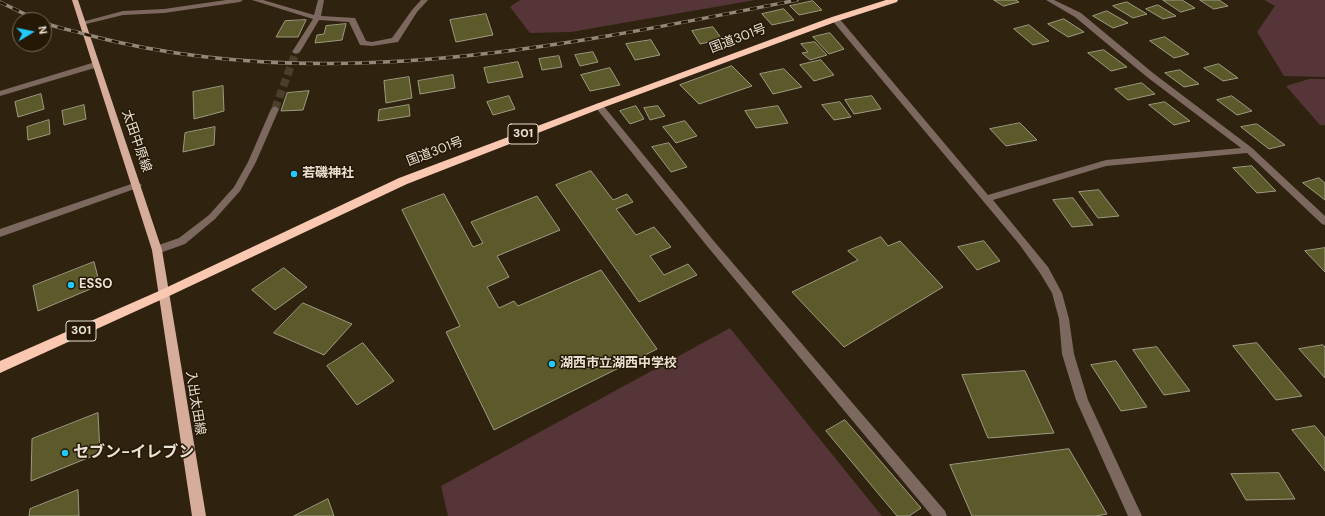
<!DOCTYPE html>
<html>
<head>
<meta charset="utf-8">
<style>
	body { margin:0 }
	#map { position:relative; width:1325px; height:516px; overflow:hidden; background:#2f220e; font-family:"DM Sans",sans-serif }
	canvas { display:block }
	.north { position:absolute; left:12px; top:12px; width:40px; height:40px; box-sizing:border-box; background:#251805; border:1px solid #746858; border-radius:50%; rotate:80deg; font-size:11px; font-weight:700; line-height:16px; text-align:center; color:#eae1d5 }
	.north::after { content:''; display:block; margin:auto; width:14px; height:18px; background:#21c9fd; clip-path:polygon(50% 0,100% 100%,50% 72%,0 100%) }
</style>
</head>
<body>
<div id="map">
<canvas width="1325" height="516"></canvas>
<div class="north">N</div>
</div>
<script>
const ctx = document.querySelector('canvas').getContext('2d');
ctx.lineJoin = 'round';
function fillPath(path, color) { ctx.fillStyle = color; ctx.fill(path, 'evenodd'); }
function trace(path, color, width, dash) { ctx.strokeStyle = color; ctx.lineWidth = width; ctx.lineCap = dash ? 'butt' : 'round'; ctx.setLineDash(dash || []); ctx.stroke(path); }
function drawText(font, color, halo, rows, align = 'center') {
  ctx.font = font + ' "DM Sans","Noto Sans JP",sans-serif'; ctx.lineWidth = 3; ctx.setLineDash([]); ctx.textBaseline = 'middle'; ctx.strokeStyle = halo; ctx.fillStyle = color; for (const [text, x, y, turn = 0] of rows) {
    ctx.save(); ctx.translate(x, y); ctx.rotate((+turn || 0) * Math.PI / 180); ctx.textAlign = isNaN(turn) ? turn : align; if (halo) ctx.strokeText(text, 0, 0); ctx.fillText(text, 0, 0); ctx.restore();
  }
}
const green = new Path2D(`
	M 520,0 L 755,0 L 571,32 L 530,33 L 510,7 Z
	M 1264,0 L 1325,0 L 1325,77 L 1284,76 L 1257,32 L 1275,6 Z
	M 1309,79 L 1325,79 L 1325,125 L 1320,125 L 1286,86 Z
	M 730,328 L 882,516 L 448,516 L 441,486 Z`);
const building = new Path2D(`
	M 994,0 L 1016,0 L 1019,2 L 1004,6 Z
	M 1163,0 L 1182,0 L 1195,8 L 1181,12 Z
	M 1200,0 L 1219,0 L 1228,6 L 1214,9 Z
	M 813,1 L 822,10 L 799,15 L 790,6 Z
	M 1127,2 L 1147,14 L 1133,18 L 1113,6 Z
	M 1158,5 L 1176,16 L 1163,19 L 1146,9 Z
	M 784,9 L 794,20 L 772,25 L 762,14 Z
	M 1107,11 L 1128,23 L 1113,28 L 1093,16 Z
	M 486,14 L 493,35 L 456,42 L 450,20 Z
	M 1064,19 L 1084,32 L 1068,37 L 1048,24 Z
	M 306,20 L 298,37 L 276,37 L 285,21 Z
	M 346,24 L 342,40 L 315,43 L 317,35 L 324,34 L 326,26 Z
	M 1029,25 L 1049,41 L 1033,45 L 1014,29 Z
	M 713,27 L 722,39 L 700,44 L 692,31 Z
	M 830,33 L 844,49 L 829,54 L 813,37 Z
	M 1165,37 L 1189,54 L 1174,58 L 1150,41 Z
	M 651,40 L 660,55 L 635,60 L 626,44 Z
	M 815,42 L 827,55 L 810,60 L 802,53 L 808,52 L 801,44 Z
	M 1104,50 L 1127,67 L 1111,71 L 1088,53 Z
	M 593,52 L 598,62 L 580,66 L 575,55 Z
	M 559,56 L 562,67 L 542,70 L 539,59 Z
	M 821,60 L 834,75 L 814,81 L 800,65 Z
	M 518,62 L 523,77 L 488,83 L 484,68 Z
	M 1219,64 L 1238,78 L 1223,81 L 1204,68 Z
	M 732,66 L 752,86 L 699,104 L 680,85 Z
	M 610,68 L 620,85 L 590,91 L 581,75 Z
	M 784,69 L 802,87 L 773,94 L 760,74 Z
	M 1180,70 L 1199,84 L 1184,87 L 1165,73 Z
	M 453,75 L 455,88 L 420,94 L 418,81 Z
	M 409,77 L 412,98 L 386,103 L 384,81 Z
	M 1142,83 L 1155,94 L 1128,100 L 1115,89 Z
	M 223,86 L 224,111 L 194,119 L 193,92 Z
	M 309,91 L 303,110 L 281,111 L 287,93 Z
	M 41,94 L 44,109 L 18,117 L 15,102 Z
	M 509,96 L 515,109 L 493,115 L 487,102 Z
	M 872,96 L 881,109 L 854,114 L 845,100 Z
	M 1232,96 L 1252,111 L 1237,115 L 1217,100 Z
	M 840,102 L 851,117 L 834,120 L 822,105 Z
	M 1165,102 L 1190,121 L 1174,125 L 1149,105 Z
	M 84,105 L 86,119 L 64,125 L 62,111 Z
	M 409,105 L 410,116 L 378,121 L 379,110 Z
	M 636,106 L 644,119 L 630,124 L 620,111 Z
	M 658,106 L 665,116 L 650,120 L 644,108 Z
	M 778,106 L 788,123 L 756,128 L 745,111 Z
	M 49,120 L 50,134 L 28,140 L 27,127 Z
	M 685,121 L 697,136 L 676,143 L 663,127 Z
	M 1020,123 L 1037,140 L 1006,146 L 990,129 Z
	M 1257,124 L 1285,145 L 1269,149 L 1241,127 Z
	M 215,127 L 214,145 L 183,152 L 185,133 Z
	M 669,143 L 687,167 L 671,172 L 652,147 Z
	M 1252,166 L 1276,191 L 1257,193 L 1233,168 Z
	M 591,171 L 613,200 L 627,194 L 633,202 L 616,209 L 636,235 L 654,227 L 671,247 L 650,256 L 664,275 L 688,264 L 697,275 L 639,302 L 556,185 Z
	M 1319,178 L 1325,183 L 1325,200 L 1303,183 Z
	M 1099,190 L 1119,216 L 1098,218 L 1079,192 Z
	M 444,194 L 473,247 L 483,243 L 471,222 L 537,196 L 560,230 L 497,256 L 509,277 L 487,287 L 499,308 L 514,301 L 518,306 L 601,270 L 657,349 L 494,430 L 446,332 L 460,326 L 402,210 Z
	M 1073,198 L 1093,225 L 1072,227 L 1053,200 Z
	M 881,237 L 888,246 L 900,241 L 943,287 L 844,347 L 792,292 L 858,260 L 848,251 Z
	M 984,241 L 1000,261 L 977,270 L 958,247 Z
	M 1325,248 L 1325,272 L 1305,251 Z
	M 94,262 L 100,285 L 38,311 L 33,286 Z
	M 284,268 L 307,287 L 275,310 L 252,290 Z
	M 303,303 L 352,324 L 324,355 L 274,333 Z
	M 363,343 L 394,381 L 357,405 L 327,366 Z
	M 1257,343 L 1302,396 L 1276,400 L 1233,346 Z
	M 1323,345 L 1325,347 L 1325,378 L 1299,349 Z
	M 1157,347 L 1190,391 L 1164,395 L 1133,350 Z
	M 1116,361 L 1147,407 L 1121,411 L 1091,365 Z
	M 1025,371 L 1054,433 L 988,438 L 962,375 Z
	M 98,413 L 100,453 L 31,481 L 32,439 Z
	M 845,420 L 921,508 L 909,516 L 897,516 L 826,431 Z
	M 1315,426 L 1325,438 L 1325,471 L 1292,430 Z
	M 1069,449 L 1107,514 L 1096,516 L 972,516 L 950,465 Z
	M 1279,473 L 1295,499 L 1246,500 L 1231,474 Z
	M 78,490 L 79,516 L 29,516 L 30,509 Z
	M 328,499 L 334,516 L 294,516 Z`);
const minorTunnel = new Path2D(`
	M 275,109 L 296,52`);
const minor = new Path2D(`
	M 226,0 L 243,0 L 240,2 L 164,13 L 123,15 L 82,25 L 78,23 L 123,11 L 164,9 Z
	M 252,0 L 263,0 L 314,15 L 318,0 L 324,0 L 321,16 L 355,18 L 366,41 L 372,42 L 392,38 L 412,10 L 421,0 L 428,0 L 417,12 L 398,42 L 372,46 L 360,45 L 349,22 L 319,20 L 300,52 L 296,54 L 292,52 L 313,19 Z
	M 1046,0 L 1054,0 L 1081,13 L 1153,73 L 1252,148 L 1325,216 L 1325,225 L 1322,224 L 1247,153 L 1106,166 L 993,200 L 1048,267 L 1062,293 L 1069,319 L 1074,354 L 1088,400 L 1142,516 L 1128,516 L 1076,400 L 1062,354 L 1059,319 L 1052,293 L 1040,273 L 1019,244 L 831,19 L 835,17 L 838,17 L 988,195 L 1106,160 L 1241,148 L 1147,77 L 1075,17 Z
	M 92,63 L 95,63 L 99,65 L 98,67 L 0,96 L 0,91 Z
	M 599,103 L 602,104 L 713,240 L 945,511 L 947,516 L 932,516 L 707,246 L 596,108 L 596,104 Z
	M 275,106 L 279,109 L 256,162 L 240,191 L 215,219 L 185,244 L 157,254 L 153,253 L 152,250 L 153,247 L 179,238 L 209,215 L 234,187 L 248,162 L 271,109 Z
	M 137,182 L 142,185 L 140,187 L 0,237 L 0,229 Z`);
const major = new Path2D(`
	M 72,0 L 78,0 L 162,250 L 206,516 L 192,516 L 152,250 Z`);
const highway = new Path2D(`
	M 886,0 L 898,0 L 897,2 L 838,21 L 602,108 L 407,184 L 167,297 L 0,373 L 0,361 L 159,291 L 399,178 L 596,104 L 832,17 Z`);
const rail = new Path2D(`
	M 0,2 L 37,20
	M 44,23 C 59,28 74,31 88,35 C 323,97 565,46 797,0`);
const markers = [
	[294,174,4,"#21c9fd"],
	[71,285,4,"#21c9fd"],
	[552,364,4,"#21c9fd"],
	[65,453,4,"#21c9fd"]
];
const shields = [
	[523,134,30],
	[81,331,30]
];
const shieldNames = [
	["301",523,134],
	["301",81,331]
];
const streetNames = [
	["国道301号",738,39,-21],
	["太田中原線",136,141,71],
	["国道301号",435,152,-21],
	["入出太田線",195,403,81]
];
const poiNames = [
	["若磯神社",302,174],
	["ESSO",79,285],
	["湖西市立湖西中学校",560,364]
];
const nearPoinames = [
	["セブン-イレブン",73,453]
];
fillPath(green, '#553538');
fillPath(building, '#5c592b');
trace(building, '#9d9b81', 1);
trace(minorTunnel, '#4b3f2c', 8, [8, 4]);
fillPath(minor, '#7c685f');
fillPath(major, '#d6ac9a');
fillPath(highway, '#fac7b1');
trace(rail, '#928778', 3.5);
trace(rail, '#251805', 2.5, [7]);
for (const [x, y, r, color] of markers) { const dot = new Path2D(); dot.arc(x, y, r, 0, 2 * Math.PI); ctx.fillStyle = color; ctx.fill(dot); trace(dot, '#251805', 1.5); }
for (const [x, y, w] of shields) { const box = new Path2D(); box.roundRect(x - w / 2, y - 10, w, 20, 3); ctx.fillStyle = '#251805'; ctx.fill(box); trace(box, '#eae1d5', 1); }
drawText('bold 12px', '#eae1d5', null, shieldNames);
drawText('13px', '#eae1d5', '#251805', streetNames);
drawText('bold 13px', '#eae1d5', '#251805', poiNames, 'left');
drawText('bold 16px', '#eae1d5', '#251805', nearPoinames, 'left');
</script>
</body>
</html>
